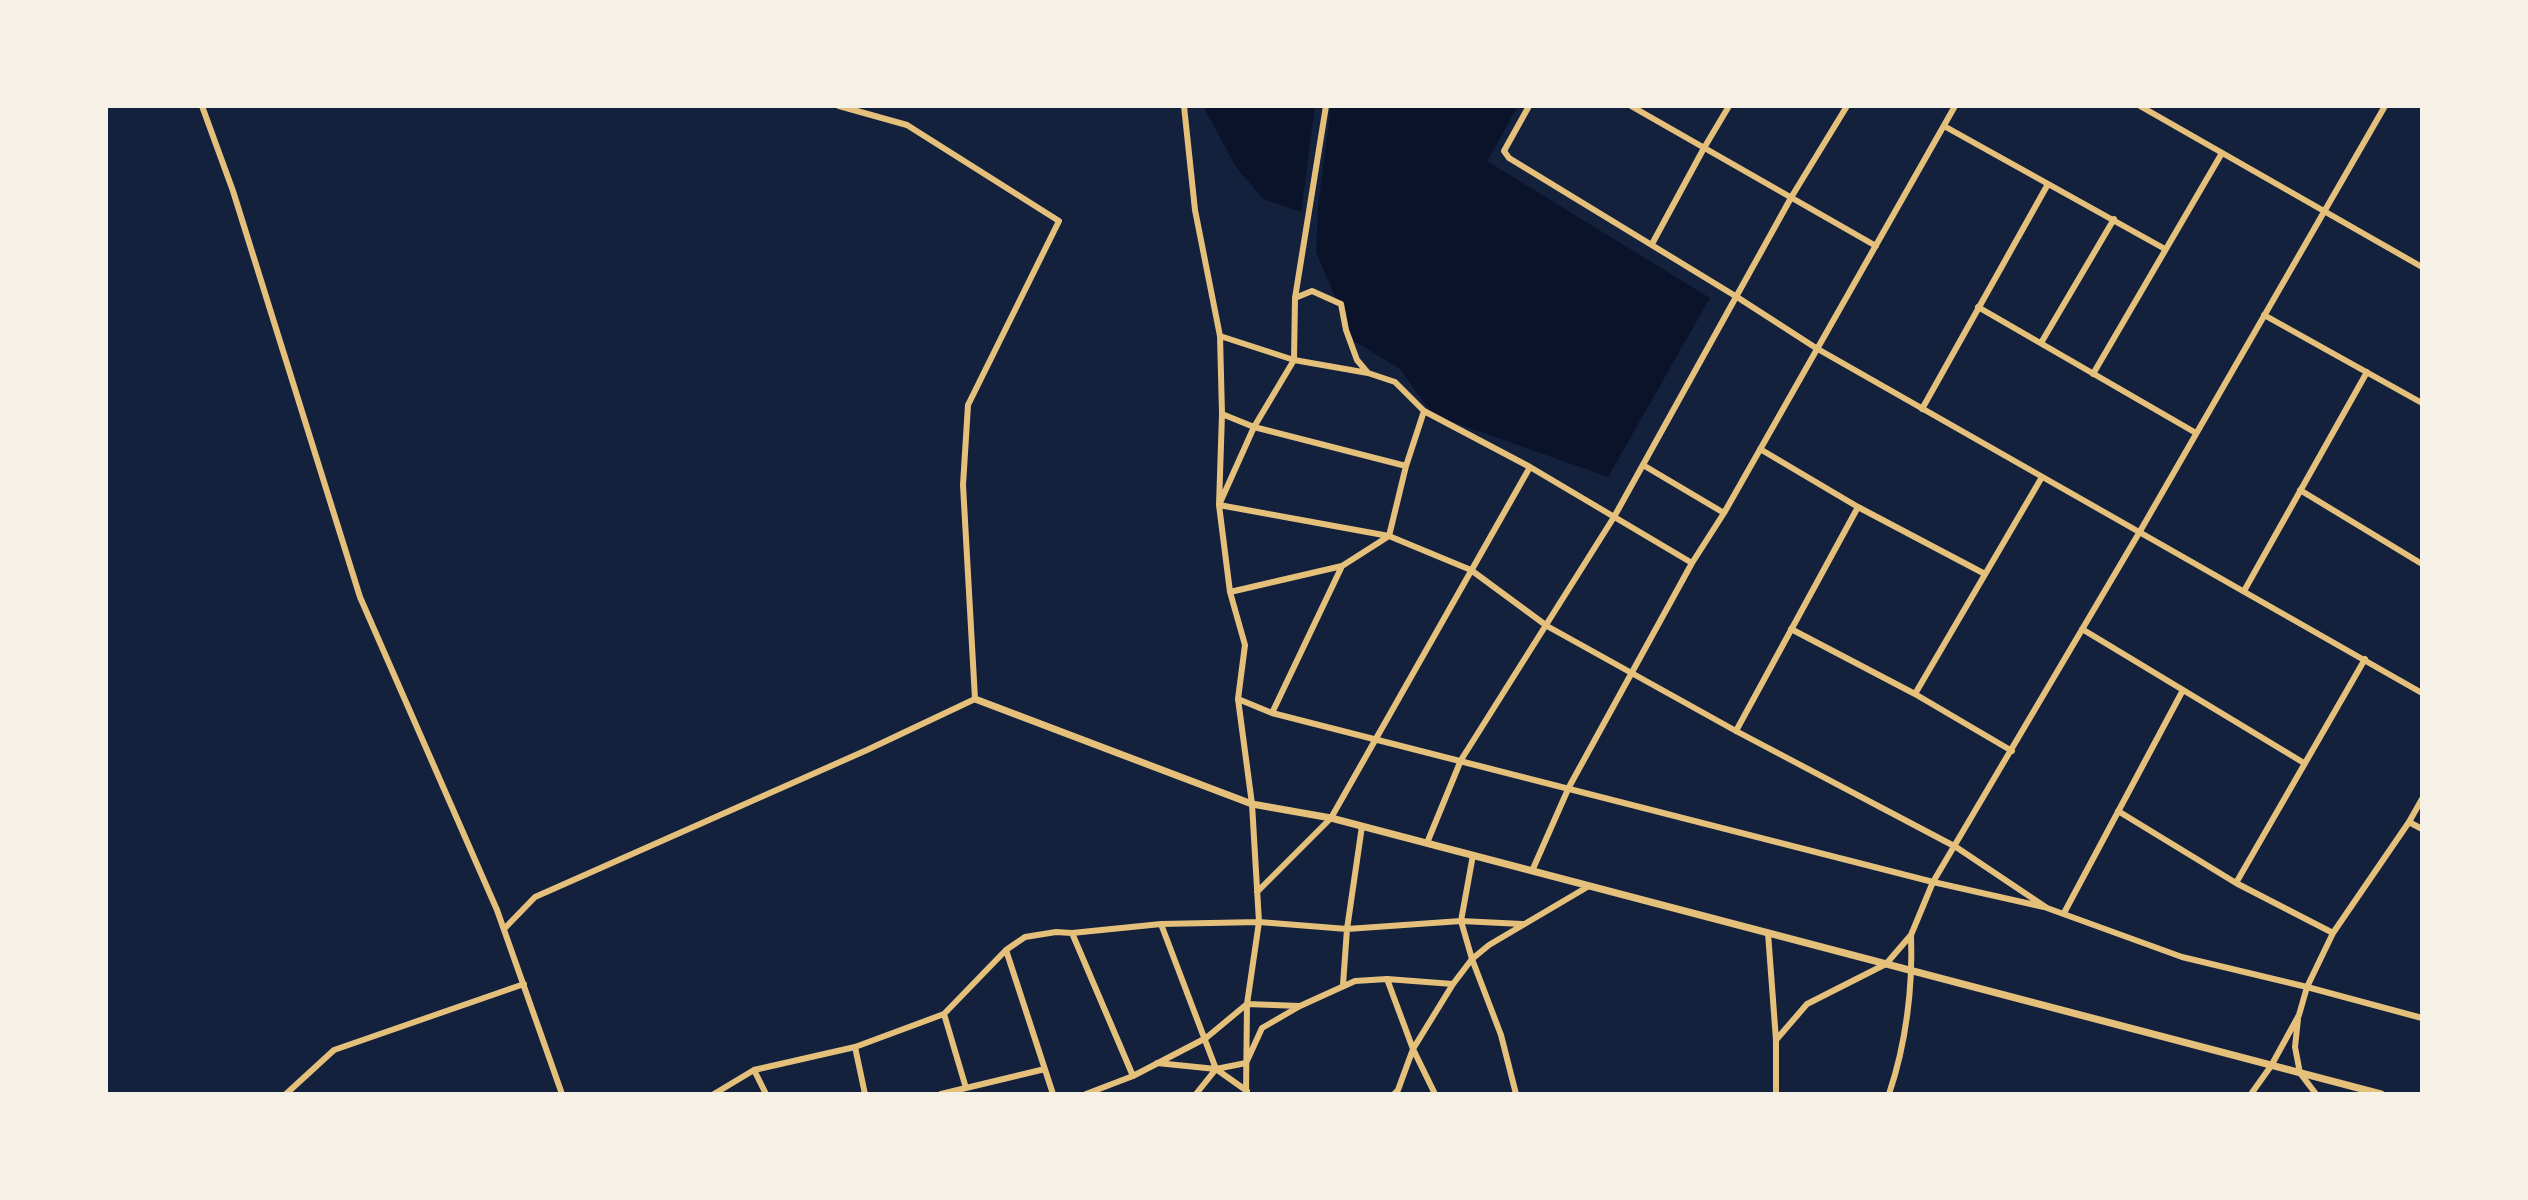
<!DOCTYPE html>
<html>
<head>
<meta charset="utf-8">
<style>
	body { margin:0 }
	#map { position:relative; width:2528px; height:1200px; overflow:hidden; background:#14213d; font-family:Helvetica,sans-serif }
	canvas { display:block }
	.frame { position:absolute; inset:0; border:108px solid #f6f1e7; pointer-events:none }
</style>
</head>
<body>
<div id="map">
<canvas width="2528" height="1200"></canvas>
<div class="frame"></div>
</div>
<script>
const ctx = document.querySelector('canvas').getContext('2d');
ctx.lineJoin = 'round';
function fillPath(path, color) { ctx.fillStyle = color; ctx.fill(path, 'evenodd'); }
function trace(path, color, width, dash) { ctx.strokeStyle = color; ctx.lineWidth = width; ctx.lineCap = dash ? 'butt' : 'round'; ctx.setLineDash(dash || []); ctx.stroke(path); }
const water = new Path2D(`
	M 1203,106 L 1315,106 L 1301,212 L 1263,199 L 1236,167 Z
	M 1331,106 L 1518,106 L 1487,161 L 1710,298 L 1608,477 L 1433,415 L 1400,369 L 1354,341 L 1316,252 L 1318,206 Z`);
const minor = new Path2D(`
	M 202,106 L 233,191 L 360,597 L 497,910 L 562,1094
	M 1184,106 L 1195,210 L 1220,336 L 1222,414 L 1219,505 L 1230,592 L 1245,645 L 1238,699 L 1252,804 L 1259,922 L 1247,1004 L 1246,1094
	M 1326,106 L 1295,298 L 1294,360 L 1254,427 L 1219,505 L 1389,536 L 1471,570 L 1547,626 L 1736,731 L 1956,847 L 2047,908 L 2182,957 L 2307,987 L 2422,1018
	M 1529,106 L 1504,151 L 1509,158 L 1737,297 L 1816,348 L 2422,693
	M 1631,106 L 1876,246
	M 2140,106 L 2422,267
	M 1944,126 L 2165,249
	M 1652,244 L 1704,148 L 1729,106
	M 1295,298 L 1312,291 L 1341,304 L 1346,330 L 1357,360 L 1368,373 L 1395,382 L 1424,411 L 1530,467 L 1692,563
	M 1978,307 L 2196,433
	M 2264,315 L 2422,403
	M 1220,336 L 1294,360 L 1368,373
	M 2041,343 L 2114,219
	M 2093,374 L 2222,153
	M 1922,409 L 2048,184
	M 1222,414 L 1254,427 L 1406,466
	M 1760,449 L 1858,507 L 1985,574
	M 1643,465 L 1724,513
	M 2300,490 L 2422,564
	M 2244,591 L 2367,372
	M 1230,592 L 1342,566 L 1389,536 L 1406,466 L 1424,411
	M 1791,629 L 1915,694 L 2012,751
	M 2082,629 L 2304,763
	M 1915,694 L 2042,477
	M 1238,699 L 1272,713 L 1933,882 L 2044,907
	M 1272,713 L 1342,566
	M 1736,731 L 1858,507
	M 2118,811 L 2236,883 L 2333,933
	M 2409,822 L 2422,829
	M 1427,843 L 1461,760 L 1614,517 L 1792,196 L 1847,106
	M 1473,855 L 1461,921 L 1472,959 L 1501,1035 L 1516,1094
	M 1532,871 L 1569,787 L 1692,563 L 1724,513 L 1955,106
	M 2236,883 L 2365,659
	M 1257,892 L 1331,818 L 1530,467
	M 2064,913 L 2183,690
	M 1161,924 L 1216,1069
	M 504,929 L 535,897 L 867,750 L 975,699 L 963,485 L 968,405 L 1059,221 L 907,125 L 839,106
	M 1072,933 L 1133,1076
	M 1768,933 L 1776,1040 L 1776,1094
	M 1006,950 L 1053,1094
	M 1387,979 L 1413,1049 L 1435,1094
	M 1343,985 L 1347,929 L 1362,826
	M 944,1014 L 966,1088
	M 2298,1019 L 2295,1047 L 2300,1073 L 2316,1094
	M 1776,1040 L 1807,1004 L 1886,964 L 1911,935 L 1933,882 L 2139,533 L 2385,106
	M 855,1047 L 865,1094
	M 1157,1063 L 1216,1069 L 1247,1091
	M 754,1070 L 766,1094
	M 286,1094 L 334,1050 L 524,984
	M 714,1094 L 754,1070 L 855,1047 L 944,1014 L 1006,950 L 1025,937 L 1056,932 L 1072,933 L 1161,924 L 1259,922 L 1347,929 L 1461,921 L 1522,924
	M 941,1094 L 1045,1069
	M 1086,1094 L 1133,1076 L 1206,1038 L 1247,1004 L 1300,1006 L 1355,981 L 1387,979 L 1453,984 L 1472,959 L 1489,945 L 1589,886
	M 1196,1094 L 1216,1069 L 1246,1063 L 1262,1028 L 1300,1006
	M 1394,1094 L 1398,1090 L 1413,1049 L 1453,984
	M 1889,1094 C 1906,1044 1913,987 1911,935
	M 2251,1094 L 2271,1066 L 2299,1015 L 2307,987 L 2333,933 L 2409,822 L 2422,799`);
const tertiary = new Path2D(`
	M 975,699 L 1252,804 L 1331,818 L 2381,1094`);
fillPath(water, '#0b132b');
trace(minor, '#e5c07b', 6);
trace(tertiary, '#e5c07b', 7);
</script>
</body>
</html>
